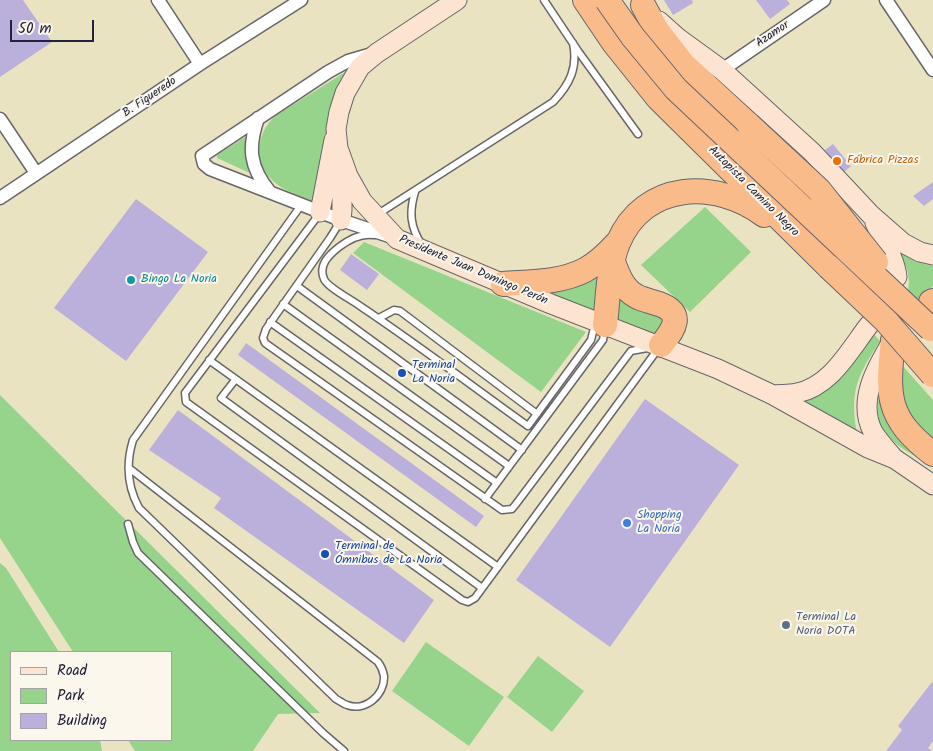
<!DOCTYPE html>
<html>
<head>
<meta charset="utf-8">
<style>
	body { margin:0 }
	#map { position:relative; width:933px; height:751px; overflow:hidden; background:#eae3c1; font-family:Kalam,sans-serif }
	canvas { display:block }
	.legend { position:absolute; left:10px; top:651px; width:162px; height:90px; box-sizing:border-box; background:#fbf7ec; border:1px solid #a4a2a5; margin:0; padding:6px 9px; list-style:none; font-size:15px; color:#22223b }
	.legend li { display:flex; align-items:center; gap:10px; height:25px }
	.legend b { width:25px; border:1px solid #a4a2a5 }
	.scale { position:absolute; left:10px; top:20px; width:84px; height:22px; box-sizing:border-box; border:2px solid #22223b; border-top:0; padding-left:6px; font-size:15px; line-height:18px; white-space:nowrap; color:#22223b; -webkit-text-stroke:4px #fbf7ec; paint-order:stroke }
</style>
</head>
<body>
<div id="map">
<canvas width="933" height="751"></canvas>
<ul class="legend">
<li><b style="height:6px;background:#fde4d1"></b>Road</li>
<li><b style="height:14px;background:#95d48a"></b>Park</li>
<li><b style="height:14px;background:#bbb0dc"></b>Building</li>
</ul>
<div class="scale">50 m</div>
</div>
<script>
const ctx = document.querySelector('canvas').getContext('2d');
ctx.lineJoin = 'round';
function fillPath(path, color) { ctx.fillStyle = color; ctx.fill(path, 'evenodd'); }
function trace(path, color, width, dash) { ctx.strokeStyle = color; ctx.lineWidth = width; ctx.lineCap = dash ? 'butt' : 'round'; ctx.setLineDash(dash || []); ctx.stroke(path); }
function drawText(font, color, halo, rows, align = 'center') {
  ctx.font = font + ' Kalam,sans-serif'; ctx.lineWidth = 4; ctx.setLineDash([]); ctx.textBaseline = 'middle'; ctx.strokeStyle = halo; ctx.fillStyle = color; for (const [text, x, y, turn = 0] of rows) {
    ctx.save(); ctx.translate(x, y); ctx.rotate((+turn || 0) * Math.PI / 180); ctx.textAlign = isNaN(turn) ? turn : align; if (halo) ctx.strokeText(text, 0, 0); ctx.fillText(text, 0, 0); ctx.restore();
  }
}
const green = new Path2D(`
	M 350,69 L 319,204 C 305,197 284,192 273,181 C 253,162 256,134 275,116 Z
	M 247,136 L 252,174 L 217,158 L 217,155 Z
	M 705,207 L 751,252 L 690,312 L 641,265 Z
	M 364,242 L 586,332 L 541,392 L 353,253 Z
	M 900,252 L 916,262 L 933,266 L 933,286 L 917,300 L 908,290 C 911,276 906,266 900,252 Z
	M 606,264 L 603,314 L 540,290 Z
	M 616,289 L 664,317 L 662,337 L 616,319 Z
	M 872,332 L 880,341 C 858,375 849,391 857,433 L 794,398 Z
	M 901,364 L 933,400 L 933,445 L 917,432 L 899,393 Z
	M 881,390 L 933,464 L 933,467 C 913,454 880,441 878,413 C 877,405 879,397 881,390 Z
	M 0,395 L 320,713 L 278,714 L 253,751 L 135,751 L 128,740 L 171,740 L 171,652 L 73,652 L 0,538 Z
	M 0,563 L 6,568 L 59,652 L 11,652 L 11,740 L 100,740 L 102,751 L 0,751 Z
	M 426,642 L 504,697 L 469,746 L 392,691 Z
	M 538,656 L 584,691 L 552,732 L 507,697 Z`);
const building = new Path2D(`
	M 0,0 L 23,0 L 52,42 L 0,77 Z
	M 664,0 L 692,0 L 693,3 L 673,15 Z
	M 756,0 L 787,0 L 790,4 L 770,19 Z
	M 833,144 L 851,166 L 843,173 L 825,150 Z
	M 933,182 L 933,199 L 924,206 L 913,196 Z
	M 136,199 L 208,252 L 126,361 L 54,308 Z
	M 351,254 L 379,274 L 367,290 L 340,270 Z
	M 246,343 L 484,516 L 476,527 L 238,355 Z
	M 645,399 L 739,465 L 610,647 L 516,580 Z
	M 178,410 L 434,600 L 404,643 L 214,508 L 221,498 L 149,450 Z
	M 932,682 L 933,683 L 933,741 L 928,748 L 932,751 L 886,751 L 902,730 L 898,726 Z`);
const lane = new Path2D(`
	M 544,0 L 578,51 L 638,134
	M 415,192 C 409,212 410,227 422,245
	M 320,213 L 185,393 L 186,402 L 462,600 L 468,602 L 475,598 L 658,349
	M 378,214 L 553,102 C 570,84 578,68 573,43
	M 340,222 L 330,238 L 266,329 L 263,338 L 265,343 L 502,510 L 512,509 L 516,504 L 631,351 L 647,348
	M 374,235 C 361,233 348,240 339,247 C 329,255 318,265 324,279 C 327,287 352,300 360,306 C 417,344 472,386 528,426 L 591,340 L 595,324
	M 297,286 L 522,450
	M 283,304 L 509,466
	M 379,318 L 394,310 L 400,311 L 537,414
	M 270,322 L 497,483
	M 209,360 L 498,567
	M 235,380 L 221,398 L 482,588
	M 129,468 L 378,662 C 381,666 383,671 384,676 C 385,695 365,712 347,705 C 343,704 340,701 336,699 L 139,508 C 127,486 126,463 133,440 L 302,204
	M 485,499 L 603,340 L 605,329
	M 128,524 L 133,542 L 138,553 L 323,733 L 344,751`);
const street = new Path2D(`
	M 158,0 L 200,64
	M 886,0 L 933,70
	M 372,54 L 348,61 L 328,72 L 202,156 L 204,164 L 210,169 L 341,220 L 395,238
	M 722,70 L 824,0
	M 258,118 C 248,147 249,167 270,192
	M 0,119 L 36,173
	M 0,198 L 200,64 L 301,0`);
const secondary = new Path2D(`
	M 457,0 L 377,53 L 360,67 L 345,93 L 339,112 L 336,129 L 338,148 L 348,176 L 362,201 L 397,239 L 551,304 L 718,369 L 773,395 L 868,448 L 895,459 L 933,485
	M 659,21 L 678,38 L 722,70 L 812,152 L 871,215 L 903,243 L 920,252 L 933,255
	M 320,212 L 334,140
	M 341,220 L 342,210 L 342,169
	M 875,223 C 883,240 895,258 897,277
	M 773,395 C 781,394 789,395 797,393 C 831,386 849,351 869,325
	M 892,456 C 885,448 878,440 873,432 C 857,401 876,368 892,342`);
const highway = new Path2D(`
	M 585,0 L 614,43 L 658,98 L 829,267
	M 643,5 L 656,29 L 683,64 L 749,125
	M 613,262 C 618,275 623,289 636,296 C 643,300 651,301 659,304 C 685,313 674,330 661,345
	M 503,284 C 529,282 560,283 585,270 C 598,263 608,253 618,242
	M 931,302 L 933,301
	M 605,325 C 608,299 608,268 618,243 C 644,181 716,179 764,215
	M 893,340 C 887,396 886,418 933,454`);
const highwayBridge = new Path2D(`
	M 607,0 L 633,37 L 676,89 L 931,329
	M 749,125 L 819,190 L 876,262
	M 829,267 L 886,321 L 933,375`);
const markers = [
	[837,161,5,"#e8710a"],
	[131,280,5,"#0f9aa8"],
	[402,373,5,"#1a4fb4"],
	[627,523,5,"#3f7fe0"],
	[325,554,5,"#1a4fb4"],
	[786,625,5,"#5c6f8a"]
];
const streetNames = [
	["Azamor",773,35,-34],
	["B. Figueredo",150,98,-34],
	["Autopista Camino Negro",753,192,45],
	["Presidente Juan Domingo Perón",473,271,23]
];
const foodNames = [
	["Fábrica Pizzas",847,161]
];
const cultureNames = [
	["Bingo La Noria",141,280]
];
const transitNames = [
	["Terminal",412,366],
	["La Noria",412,380],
	["Terminal de",335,547],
	["Ómnibus de La Noria",335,561]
];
const shopNames = [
	["Shopping",637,516],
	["La Noria",637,530]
];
const serviceNames = [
	["Terminal La",796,618],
	["Noria DOTA",796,632]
];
fillPath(green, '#95d48a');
fillPath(building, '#bbb0dc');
trace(lane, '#68666a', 9);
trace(street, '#68666a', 15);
trace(secondary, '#68666a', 21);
trace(highway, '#68666a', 26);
trace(lane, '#fff', 6);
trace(street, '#fff', 12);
trace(secondary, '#fde4d1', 19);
trace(highway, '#fabb8b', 24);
trace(highwayBridge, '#68666a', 26, []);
trace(highwayBridge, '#fabb8b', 24);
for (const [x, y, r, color] of markers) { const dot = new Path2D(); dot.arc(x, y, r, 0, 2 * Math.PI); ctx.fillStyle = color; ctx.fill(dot); trace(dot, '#fbf7ec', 2); }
drawText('12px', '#22223b', '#fbf7ec', streetNames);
drawText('12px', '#c56008', '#fbf7ec', foodNames, 'left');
drawText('12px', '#0d838f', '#fbf7ec', cultureNames, 'left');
drawText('12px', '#164399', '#fbf7ec', transitNames, 'left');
drawText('12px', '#366cbe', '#fbf7ec', shopNames, 'left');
drawText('12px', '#4e5e75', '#fbf7ec', serviceNames, 'left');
</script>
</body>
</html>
